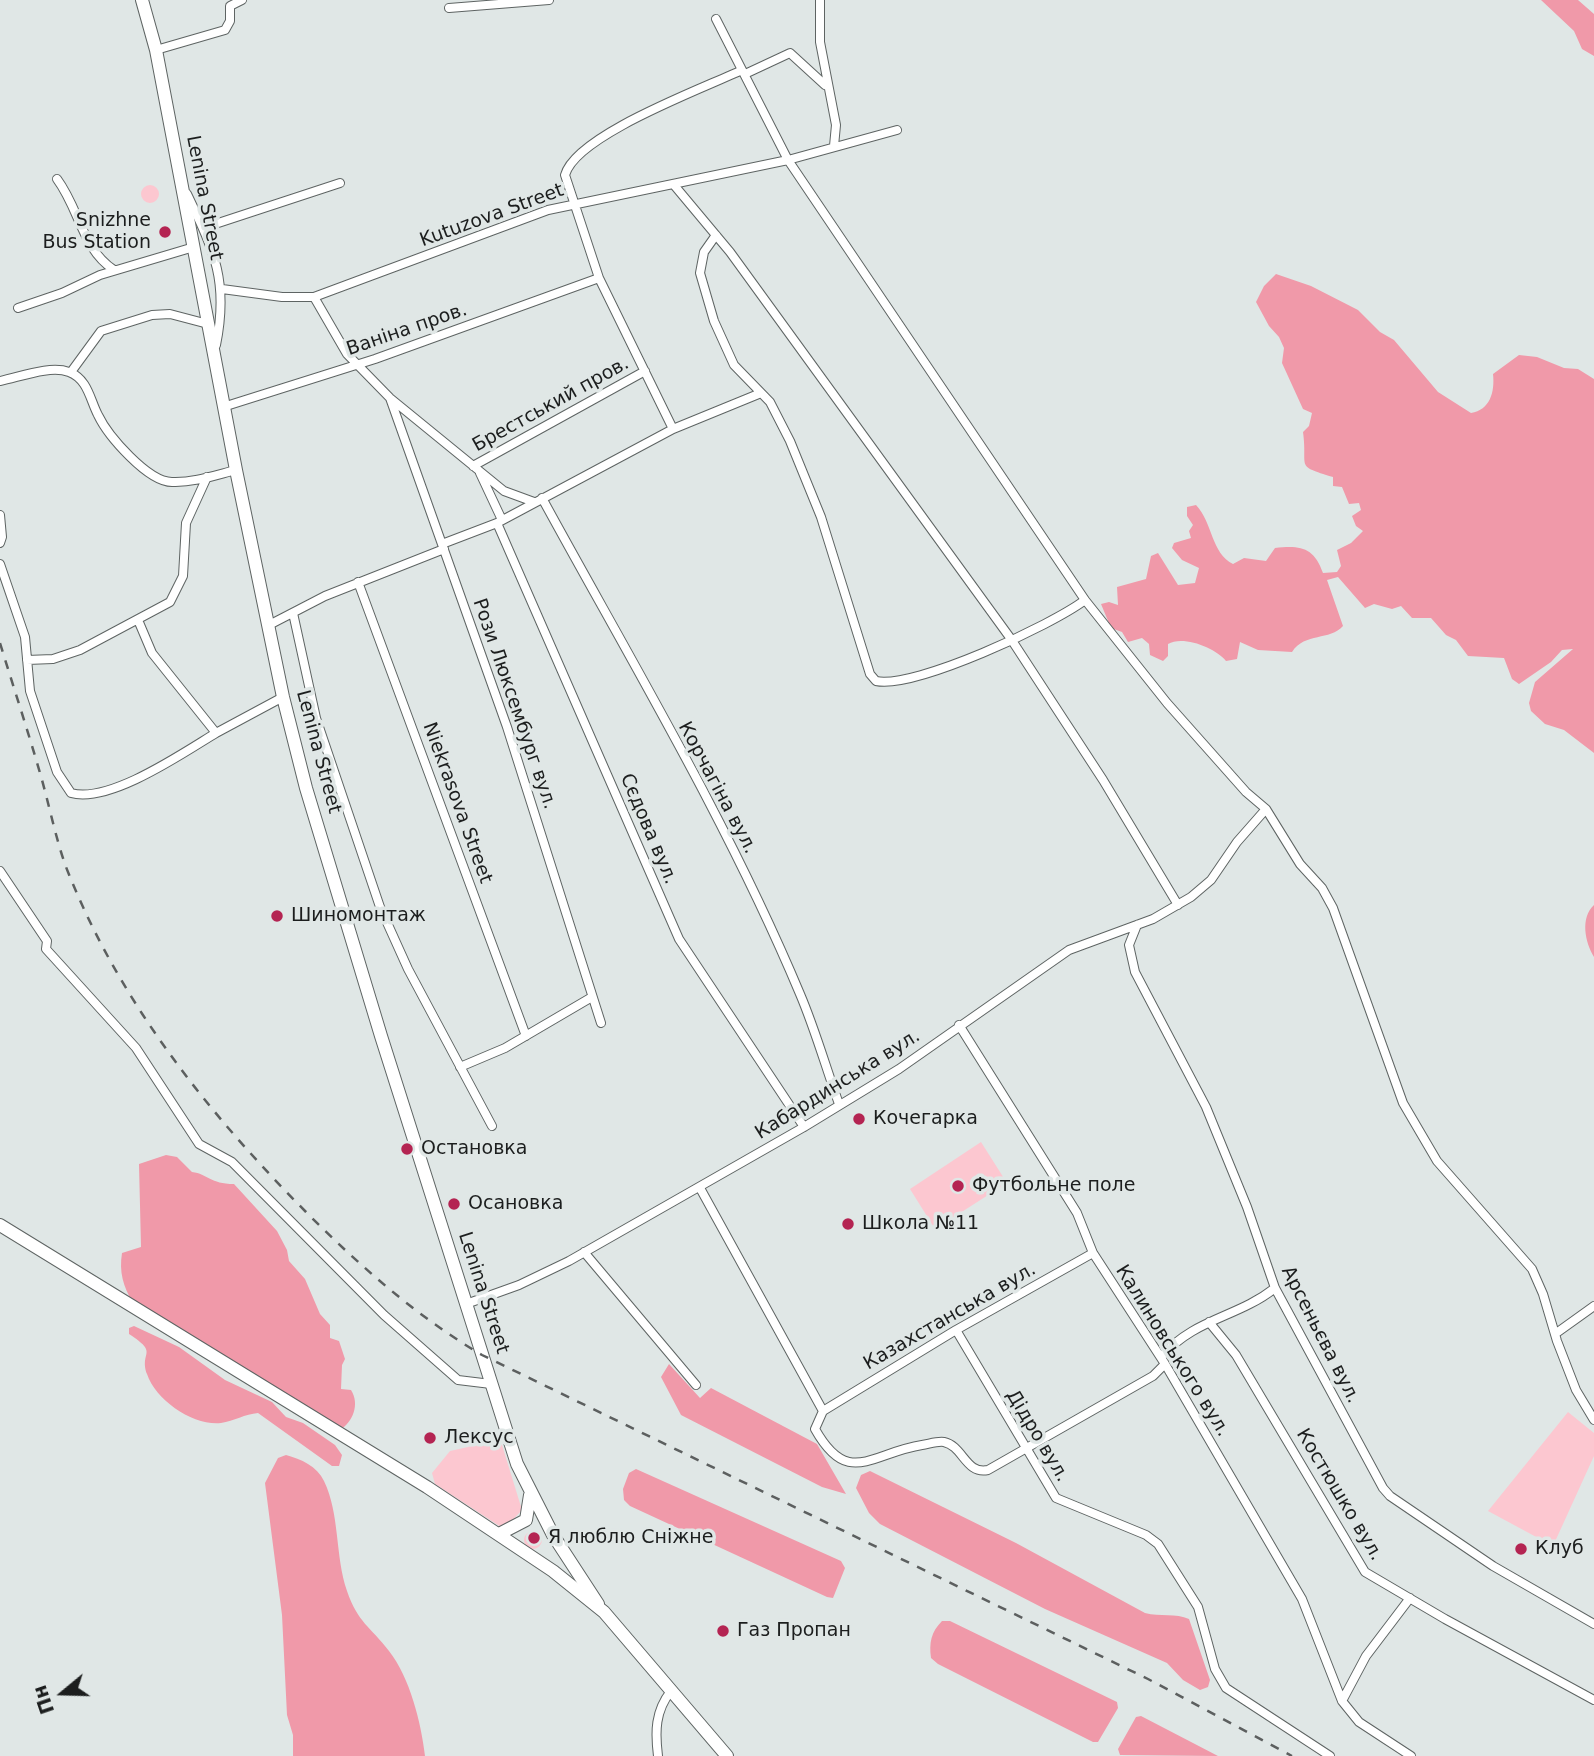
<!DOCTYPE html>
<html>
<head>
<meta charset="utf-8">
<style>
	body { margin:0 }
	#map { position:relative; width:1594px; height:1756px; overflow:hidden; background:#e0e7e6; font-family:"DejaVu Sans",sans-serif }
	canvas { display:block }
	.north { position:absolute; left:28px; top:1658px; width:70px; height:70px; -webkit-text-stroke:5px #e0e7e6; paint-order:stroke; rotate:251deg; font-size:19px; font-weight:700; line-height:28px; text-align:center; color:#1c1e1e }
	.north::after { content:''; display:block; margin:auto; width:24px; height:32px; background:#1c1e1e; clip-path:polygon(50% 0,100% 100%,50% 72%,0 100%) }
</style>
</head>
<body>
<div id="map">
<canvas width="1594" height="1756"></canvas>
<div class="north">Пн</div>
</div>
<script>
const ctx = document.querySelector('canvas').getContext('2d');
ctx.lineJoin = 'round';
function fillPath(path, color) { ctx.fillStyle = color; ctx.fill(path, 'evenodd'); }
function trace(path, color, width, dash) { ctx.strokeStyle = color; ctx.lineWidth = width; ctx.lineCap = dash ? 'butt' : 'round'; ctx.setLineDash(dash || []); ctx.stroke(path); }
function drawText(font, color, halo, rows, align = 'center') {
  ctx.font = font + ' "DejaVu Sans",sans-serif'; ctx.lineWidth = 7; ctx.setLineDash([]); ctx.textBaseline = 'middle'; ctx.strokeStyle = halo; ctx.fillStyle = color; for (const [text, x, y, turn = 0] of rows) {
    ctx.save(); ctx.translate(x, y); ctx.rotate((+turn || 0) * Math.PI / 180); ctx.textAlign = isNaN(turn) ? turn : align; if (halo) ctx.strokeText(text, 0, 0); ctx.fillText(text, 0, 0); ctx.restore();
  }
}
const green = new Path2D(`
	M141 194a9 9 0 1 1 18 0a9 9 0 1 1-18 0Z
	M 981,1142 L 1007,1183 L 935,1229 L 910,1189 Z
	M 1568,1412 L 1594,1433 L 1594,1456 L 1553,1546 L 1488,1511 Z
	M 495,1441 L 502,1445 L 522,1510 L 504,1529 L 435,1484 L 432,1473 L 450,1451 Z
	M524 1540a9 9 0 1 1 18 0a9 9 0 1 1-18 0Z`);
const forest = new Path2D(`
	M 1541,0 L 1578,0 L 1594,14 L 1594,56 L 1582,49 L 1574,31 Z
	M 1276,274 L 1311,286 L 1358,310 L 1380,332 L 1394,340 L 1438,392 L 1471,413 C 1490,410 1495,392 1493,374 L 1519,355 L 1537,357 L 1564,368 L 1578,369 L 1594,379 L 1594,753 L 1564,730 L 1545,724 L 1531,711 L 1529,703 L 1535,682 L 1573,649 L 1562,650 L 1551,662 L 1519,684 L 1512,679 L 1504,658 L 1468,656 L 1456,640 L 1446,635 L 1431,618 L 1412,618 L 1401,606 L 1392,609 L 1374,604 L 1365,608 L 1338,577 L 1327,580 L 1343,626 C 1330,641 1305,632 1292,652 L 1258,650 L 1240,642 L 1237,659 L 1226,661 C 1216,648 1183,635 1168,644 L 1168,656 L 1163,661 L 1150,655 L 1149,644 L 1142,638 L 1128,642 L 1122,632 L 1111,628 L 1101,604 L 1109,602 L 1118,605 L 1117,587 L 1146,579 L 1151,556 L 1158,553 L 1178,585 L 1195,583 L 1199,568 L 1182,560 L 1172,548 L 1174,543 L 1191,538 L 1189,531 L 1193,525 L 1187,516 L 1187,507 L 1196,505 C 1213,523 1211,553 1233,564 L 1244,558 L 1266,561 L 1275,548 C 1300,545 1314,547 1323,573 L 1337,572 L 1341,566 L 1337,550 L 1351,543 L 1363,531 L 1356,526 L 1352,516 L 1361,510 L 1359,503 L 1349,504 L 1342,487 L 1333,486 L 1333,477 C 1294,465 1308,469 1303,432 L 1309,426 L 1312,413 L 1303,409 L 1282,363 L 1284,348 L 1279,337 L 1269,326 L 1256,302 L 1264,286 Z
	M 1594,905 L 1594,957 C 1585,942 1580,918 1594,905 Z
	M 166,1155 L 177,1157 L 192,1172 C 208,1174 210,1184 234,1184 L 277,1231 L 287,1250 L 289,1261 L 305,1279 L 320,1314 L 330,1325 L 330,1338 L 339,1341 L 345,1359 L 342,1365 L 341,1389 L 351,1390 C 360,1404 353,1422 340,1430 L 133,1303 C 123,1286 119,1272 122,1253 L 141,1247 L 139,1164 Z
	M 134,1326 L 179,1347 L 225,1380 L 272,1402 L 286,1417 L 303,1423 L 335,1445 L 342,1455 L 339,1466 L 332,1466 L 258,1413 C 245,1414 234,1421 221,1423 C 194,1426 156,1401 147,1374 C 139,1351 160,1354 129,1334 L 129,1328 Z
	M 669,1364 L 700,1398 L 711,1388 L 817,1444 L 846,1494 L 822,1487 L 681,1415 L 661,1377 Z
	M 286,1455 C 301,1459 317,1466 324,1481 C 340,1514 335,1556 347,1591 C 358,1623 370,1626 389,1651 C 410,1678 421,1722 425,1756 L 293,1756 L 293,1735 L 287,1715 L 282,1615 L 265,1483 L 278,1458 Z
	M 636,1469 L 841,1561 L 845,1568 L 833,1598 L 827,1597 L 630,1506 L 624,1500 L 623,1489 L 629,1473 Z
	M 870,1471 L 1016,1543 L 1145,1613 C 1160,1617 1176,1613 1189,1619 L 1210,1680 L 1208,1687 L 1200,1690 L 1183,1680 L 1167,1663 L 1045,1609 L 880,1524 L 869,1513 L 856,1488 L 861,1475 Z
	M 942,1621 L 950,1621 L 1117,1702 L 1118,1708 L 1098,1742 L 1093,1742 L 938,1664 L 931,1658 C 929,1643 931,1632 942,1621 Z
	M 1141,1716 L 1218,1756 L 1120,1755 L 1118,1749 L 1136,1717 Z`);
const street = new Path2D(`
	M 820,0 L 820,42 L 836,125 L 834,146
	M 449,8 L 549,0
	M 716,19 L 788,160 L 1085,600 L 1167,703 L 1246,792 L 1266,809 L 1300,864 L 1322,888 L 1333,908 L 1403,1103 L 1437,1161 L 1532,1269 L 1543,1294 L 1557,1341 L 1576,1390 L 1594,1420
	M 156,50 L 225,30 L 230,21 L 230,6 L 242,0
	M 745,74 L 790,53 L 825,85
	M 57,179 C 80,210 82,249 114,270
	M 674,185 L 730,252 L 1011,639 L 1103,780 L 1178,905
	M 187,194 C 214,251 229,281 216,345
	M 203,228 L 340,183
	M 716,235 L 704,252 L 700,273 L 714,321 L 734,365 L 770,402 L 790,441 L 821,517 L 870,674 L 876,681 C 915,689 1052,625 1085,600
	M 222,289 L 282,297 L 314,297 L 548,210 L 788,160 L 897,130
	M 314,297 L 347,354 L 390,398 L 504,491 L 534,502
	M 18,308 L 62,293 L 100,275 L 194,247
	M 71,372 L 101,331 L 152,315 L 170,314 L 208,324
	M 0,381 C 20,377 50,365 69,372 C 88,379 90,400 98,415 C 108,436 148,482 172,482 C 193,483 216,475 236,470
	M 390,398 L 507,727 L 601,1023
	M 223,407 L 375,359 L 599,278
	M 673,429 L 599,278 L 565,175 C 576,135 702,89 742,70
	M 473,466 L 645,371
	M 480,473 L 502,520
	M 542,498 C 631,661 728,822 800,994 C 815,1029 826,1068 839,1104
	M 0,515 L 2,537 L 0,543
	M 497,523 L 679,939 L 804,1127
	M 442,544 L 497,523 L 673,429 L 761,393
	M 0,564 L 25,637 L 30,691 L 57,772 L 71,793 C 109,804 183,753 216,733 L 152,653 L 138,620
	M 358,582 L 526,1036
	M 293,613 L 316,718 L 380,907 L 408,969 L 492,1126
	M 269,625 L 325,596 L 444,549
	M 27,660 L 53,659 L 80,650 L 170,602 L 183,576 L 186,523 L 207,477
	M 216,733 L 283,697
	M 0,871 L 47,941 L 46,949 L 136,1048 L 199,1144 L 232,1162 L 384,1315 L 458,1380 L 491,1384
	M 1137,925 L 1129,945 L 1135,972 L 1206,1107 L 1247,1207 L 1275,1288 L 1383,1488 L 1390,1496 L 1493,1566 L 1594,1624
	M 959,1025 L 1077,1213 L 1093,1253 L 1165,1364 L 1302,1599 L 1342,1701 L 1359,1722 L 1411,1756
	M 460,1067 L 505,1048 L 592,997
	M 700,1188 L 823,1411 L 815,1429 C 848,1488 871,1453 922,1445 C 929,1444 937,1441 944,1442 C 963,1446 966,1475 988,1470 L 1153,1376 L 1165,1364
	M 584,1252 L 696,1385
	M 466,1304 L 519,1285 L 569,1261 L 804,1127 L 899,1069 L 1069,950 L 1153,919 L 1191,897 L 1211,880 L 1237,842 L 1266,809
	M 1209,1322 L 1236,1355 L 1365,1572 L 1445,1619 L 1594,1700
	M 956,1330 L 1056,1498 L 1146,1535 L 1158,1544 L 1198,1607 L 1215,1669 L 1226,1688 L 1330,1756
	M 1555,1334 L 1594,1306
	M 1161,1357 C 1195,1318 1237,1318 1275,1288
	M 823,1411 L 956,1330 L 1093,1253
	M 1342,1701 L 1366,1656 L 1410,1598
	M 658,1756 C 655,1732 655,1711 671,1691`);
const secondary = new Path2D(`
	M 142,0 L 156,50 L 236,470 L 283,697 L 306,788 L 381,1036 L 517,1464 L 553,1535 L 598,1604
	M 499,1534 L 526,1520 L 530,1495`);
const primary = new Path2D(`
	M 0,1225 L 427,1487 L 553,1571 L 604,1612 L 727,1756`);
const rail = new Path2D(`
	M 0,643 C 14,689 29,734 42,780 C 50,809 56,839 66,867 C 118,1000 206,1111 306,1212 C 360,1266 416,1316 482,1355 L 1148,1679 L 1292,1756`);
const markers = [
	[165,232,7,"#b42452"],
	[277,916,7,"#b42452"],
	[859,1119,7,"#b42452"],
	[407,1149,7,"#b42452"],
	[958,1186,7,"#b42452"],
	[454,1204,7,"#b42452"],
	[848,1224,7,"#b42452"],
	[430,1438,7,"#b42452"],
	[534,1538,7,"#b42452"],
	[1521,1549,7,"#b42452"],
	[723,1631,7,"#b42452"]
];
const streetNames = [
	["Lenina Street",204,198,79],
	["Kutuzova Street",492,216,-20],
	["Ваніна пров.",407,330,-19],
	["Брестський пров.",551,405,-29],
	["Рози Люксембург вул.",514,704,71],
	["Lenina Street",318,752,75],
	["Корчагіна вул.",717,788,62],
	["Niekrasova Street",457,803,70],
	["Сєдова вул.",648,829,67],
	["Кабардинська вул.",838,1085,-32],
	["Lenina Street",483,1293,72],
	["Казахстанська вул.",950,1317,-30],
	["Арсеньєва вул.",1320,1335,63],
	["Калиновського вул.",1172,1351,58],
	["Дідро вул.",1037,1436,59],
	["Костюшко вул.",1339,1495,59]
];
const poiNames = [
	["Snizhne",151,221,"right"],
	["Bus Station",151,243,"right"],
	["Шиномонтаж",291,916],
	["Кочегарка",873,1119],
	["Остановка",421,1149],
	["Футбольне поле",972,1186],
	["Осановка",468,1204],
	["Школа №11",862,1224],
	["Лексус",444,1438],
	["Я люблю Сніжне",548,1538],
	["Клуб",1535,1549],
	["Газ Пропан",737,1631]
];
fillPath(green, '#fcc7d0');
fillPath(forest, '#f099a9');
trace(street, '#5e6463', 10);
trace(secondary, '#5e6463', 14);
trace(primary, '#5e6463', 14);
trace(street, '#fff', 8);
trace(secondary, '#fff', 12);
trace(primary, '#fff', 12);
trace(rail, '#5c5f5f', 2.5, [9, 9]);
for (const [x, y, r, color] of markers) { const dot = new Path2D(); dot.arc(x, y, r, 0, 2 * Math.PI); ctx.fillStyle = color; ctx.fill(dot); trace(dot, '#e0e7e6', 2.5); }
drawText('19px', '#1c1e1e', '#e0e7e6', streetNames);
drawText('19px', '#1c1e1e', '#e0e7e6', poiNames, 'left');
</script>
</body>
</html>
